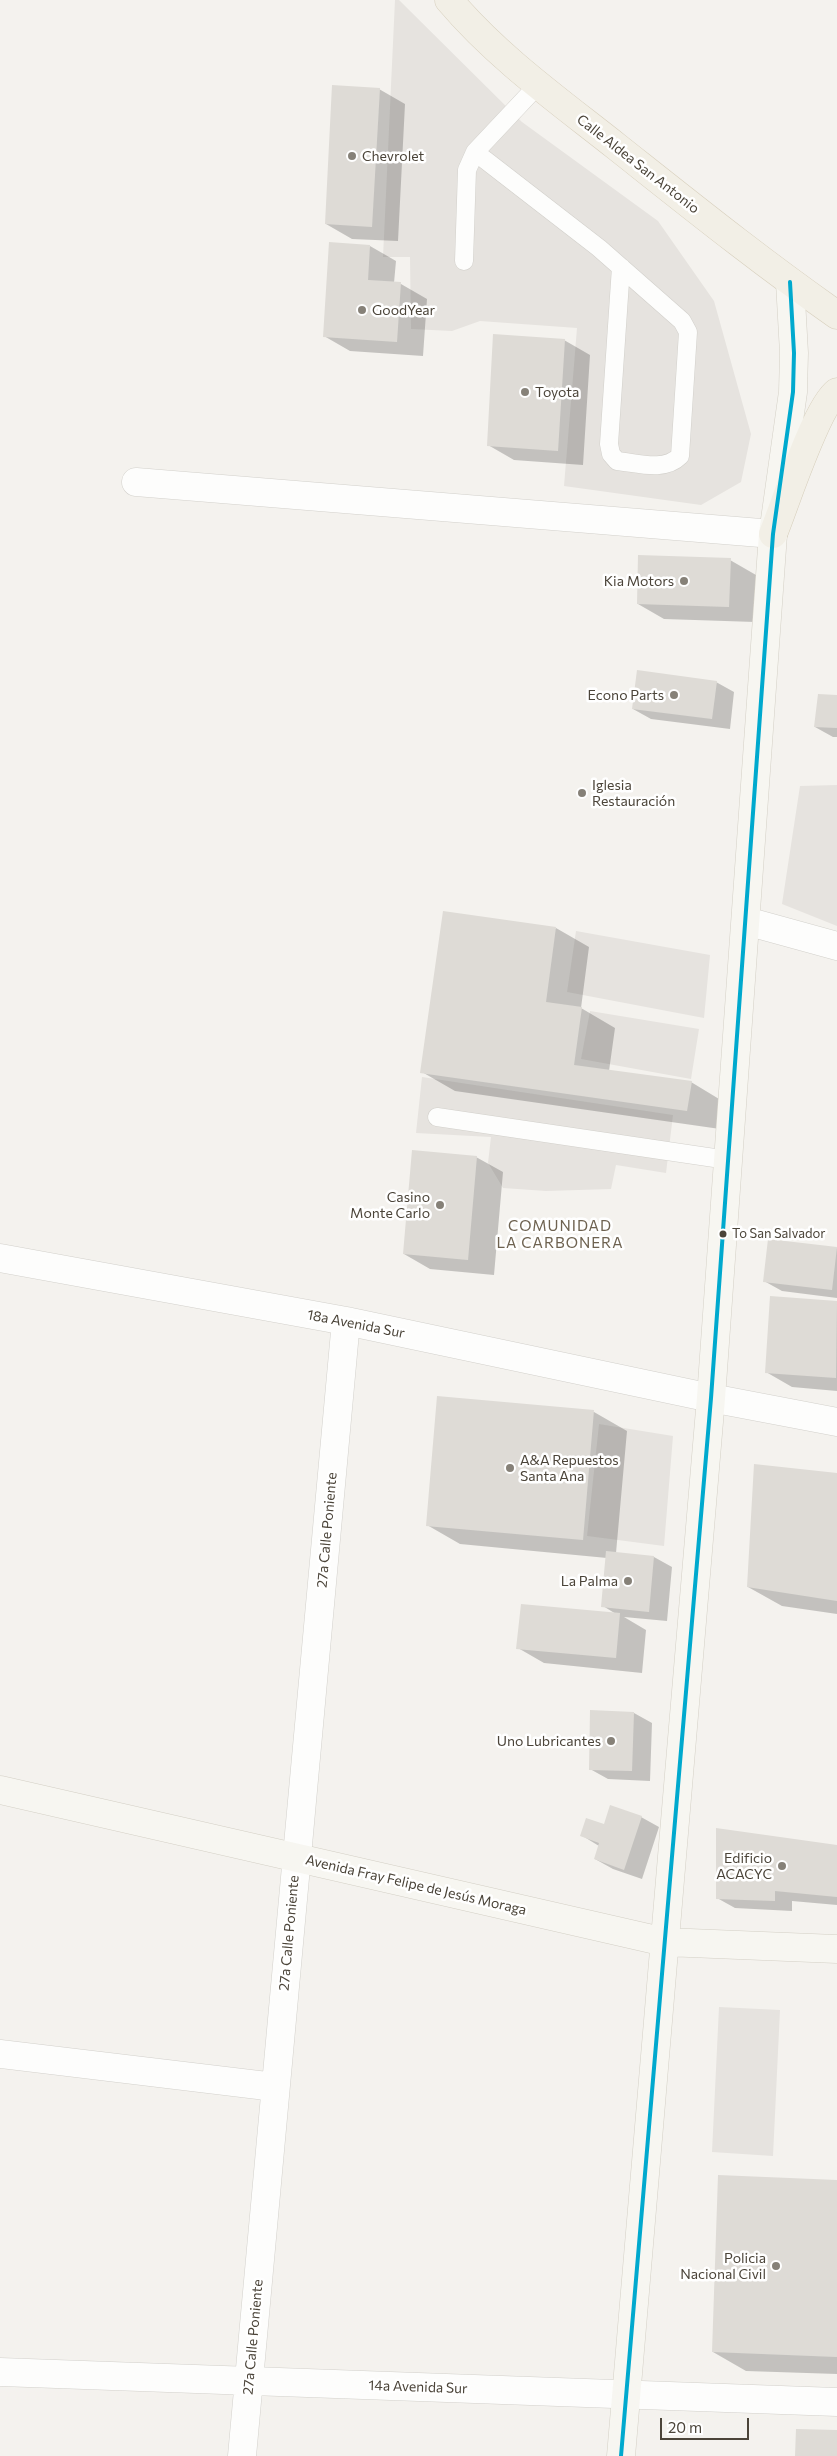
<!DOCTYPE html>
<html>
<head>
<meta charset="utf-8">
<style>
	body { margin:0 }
	#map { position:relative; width:837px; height:2456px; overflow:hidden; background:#f4f2ee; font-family:Commissioner,sans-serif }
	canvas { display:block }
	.scale { position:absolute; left:660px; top:2418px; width:89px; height:22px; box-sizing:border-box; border:2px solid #4b4439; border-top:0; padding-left:6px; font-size:15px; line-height:18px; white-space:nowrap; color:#4b4439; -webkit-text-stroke:4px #fff; paint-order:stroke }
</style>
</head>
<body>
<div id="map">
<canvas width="837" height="2456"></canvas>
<div class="scale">20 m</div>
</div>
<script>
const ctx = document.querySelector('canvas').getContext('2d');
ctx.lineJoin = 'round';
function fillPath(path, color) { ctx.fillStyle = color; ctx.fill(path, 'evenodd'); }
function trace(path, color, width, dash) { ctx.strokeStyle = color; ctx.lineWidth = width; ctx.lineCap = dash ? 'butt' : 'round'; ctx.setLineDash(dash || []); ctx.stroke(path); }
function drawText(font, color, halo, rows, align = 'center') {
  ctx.font = font + ' Commissioner,sans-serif'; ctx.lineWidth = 5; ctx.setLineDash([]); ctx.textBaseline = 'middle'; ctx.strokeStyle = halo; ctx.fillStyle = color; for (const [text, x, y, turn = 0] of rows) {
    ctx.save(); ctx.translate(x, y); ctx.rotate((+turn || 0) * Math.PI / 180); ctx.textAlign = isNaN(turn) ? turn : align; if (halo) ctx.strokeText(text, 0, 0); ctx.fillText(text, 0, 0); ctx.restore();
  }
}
const parking = new Path2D(`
	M 395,0 L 399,0 L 522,122 L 658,221 L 714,301 L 751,434 L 741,482 L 701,505 L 564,486 L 577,328 L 480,321 L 452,331 L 411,329 L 410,257 L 383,257 Z
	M 837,785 L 837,926 L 782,904 L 800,786 Z
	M 576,931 L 710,955 L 704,1018 L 567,992 Z
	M 590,1011 L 699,1029 L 691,1079 L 581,1059 Z
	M 422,1077 L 673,1115 L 666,1173 L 616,1165 L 611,1189 L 546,1191 L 503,1188 L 488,1163 L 491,1137 L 416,1133 Z
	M 599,1424 L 673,1436 L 664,1546 L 587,1536 Z
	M 719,2007 L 780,2010 L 773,2156 L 712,2152 Z`);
const shadow = new Path2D(`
	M 379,89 L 405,104 L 398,241 L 352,239 L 326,224 Z
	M 370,246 L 396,261 L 394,283 L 401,284 L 427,299 L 423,356 L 350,351 L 324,336 Z
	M 564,340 L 590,355 L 583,465 L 514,460 L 488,445 Z
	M 730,560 L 756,575 L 755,622 L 664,619 L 638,604 Z
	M 716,682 L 734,692 L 730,729 L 651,719 L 633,709 Z
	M 837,697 L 837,737 L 833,737 L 815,727 Z
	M 556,928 L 589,947 L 581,1008 L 615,1028 L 609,1071 L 691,1082 L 724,1102 L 720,1129 L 455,1091 L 422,1072 Z
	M 476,1157 L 503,1172 L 494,1275 L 430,1269 L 404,1254 Z
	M 837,1248 L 837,1298 L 782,1291 L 764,1281 Z
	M 771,1298 L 837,1303 L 837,1391 L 792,1387 L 766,1372 Z
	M 439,1397 L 594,1412 L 627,1431 L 616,1553 L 654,1557 L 672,1567 L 667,1621 L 624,1617 L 646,1630 L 642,1673 L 544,1663 L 518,1648 L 616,1614 L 603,1606 L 607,1558 L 460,1544 L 427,1525 Z
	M 837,1474 L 837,1614 L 782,1606 L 748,1587 Z
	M 634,1713 L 652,1723 L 650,1781 L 608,1779 L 590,1769 Z
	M 641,1817 L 659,1827 L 642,1879 L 613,1869 L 595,1859 L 599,1846 L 581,1835 L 605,1825 Z
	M 837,1846 L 837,1905 L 792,1901 L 792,1911 L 735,1908 L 717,1898 Z
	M 837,2181 L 837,2374 L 746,2371 L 713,2352 Z`);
const building = new Path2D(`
	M 332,85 L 380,88 L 372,227 L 325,224 Z
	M 329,242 L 370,245 L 368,280 L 401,282 L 397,342 L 323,337 Z
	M 493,334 L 565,339 L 558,451 L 487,446 Z
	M 638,555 L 731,558 L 729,607 L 637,604 Z
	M 637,670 L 717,681 L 712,719 L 632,709 Z
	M 818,694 L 837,695 L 837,728 L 814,727 Z
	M 443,911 L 556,927 L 546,1002 L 582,1007 L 574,1065 L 692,1081 L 687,1111 L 420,1073 Z
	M 412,1150 L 477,1156 L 468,1260 L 403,1254 Z
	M 768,1239 L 837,1247 L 832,1290 L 763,1282 Z
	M 770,1296 L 837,1301 L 836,1378 L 765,1373 Z
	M 437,1396 L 594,1410 L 583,1540 L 426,1526 Z
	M 754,1464 L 837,1473 L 837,1601 L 747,1587 Z
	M 606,1551 L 654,1556 L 649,1612 L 601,1607 Z
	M 521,1604 L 620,1613 L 616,1658 L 516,1649 Z
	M 590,1710 L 634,1712 L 632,1771 L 589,1770 Z
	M 610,1805 L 642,1816 L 624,1870 L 594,1859 L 599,1843 L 580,1836 L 586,1818 L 604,1824 Z
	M 716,1828 L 837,1845 L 837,1897 L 775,1891 L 775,1901 L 716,1899 Z
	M 718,2175 L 837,2180 L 837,2357 L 712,2352 Z
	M 796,2429 L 837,2430 L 837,2456 L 795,2456 Z`);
const lane = new Path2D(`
	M 475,152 L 599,248 L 682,321 L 688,332 L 680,456 C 664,472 638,463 617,461 L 611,454 L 609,444 L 621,267
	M 464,261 L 467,170 L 475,152 L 538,85
	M 437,1117 L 728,1160`);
const street = new Path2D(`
	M 136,482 L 773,534
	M 746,921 L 837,946
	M 0,1258 L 346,1321 L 711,1398 L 837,1422
	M 0,2054 L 275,2087
	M 0,2372 L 837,2402
	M 242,2456 L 346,1321`);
const secondary = new Path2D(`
	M 0,1790 L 665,1942 L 837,1949
	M 621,2456 L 711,1398 L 773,534 L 793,392 L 794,353 L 790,282`);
const primary = new Path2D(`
	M 449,0 C 497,57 559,101 617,147 C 689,204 761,262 837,315
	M 773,534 C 785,505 816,407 837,392`);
const bus1 = new Path2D(`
	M 621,2456 L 711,1398 L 773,534 L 793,392 L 794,353 L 790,282`);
const markers = [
	[352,156,5,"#868178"],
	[362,310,5,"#868178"],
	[525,392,5,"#868178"],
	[684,581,5,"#868178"],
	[674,695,5,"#868178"],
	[582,793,5,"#868178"],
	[440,1205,5,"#868178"],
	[723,1234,4.5,"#4b4439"],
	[510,1468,5,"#868178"],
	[628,1581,5,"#868178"],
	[611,1741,5,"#868178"],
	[782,1866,5,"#868178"],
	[776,2266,5,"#868178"]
];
const busNames = [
	["To San Salvador",732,1234]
];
const poiNames = [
	["Chevrolet",362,156,"left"],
	["GoodYear",372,310,"left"],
	["Toyota",535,392,"left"],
	["Kia Motors",674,581],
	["Econo Parts",664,695],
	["Iglesia",592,785,"left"],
	["Restauración",592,801,"left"],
	["Casino",430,1197],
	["Monte Carlo",430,1213],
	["A&A Repuestos",520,1460,"left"],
	["Santa Ana",520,1476,"left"],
	["La Palma",618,1581],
	["Uno Lubricantes",601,1741],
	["Edificio",772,1858],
	["ACACYC",772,1874],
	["Policia",766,2258],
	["Nacional Civil",766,2274]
];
const streetNames = [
	["Calle Aldea San Antonio",638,164,38],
	["18a Avenida Sur",356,1324,11],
	["27a Calle Poniente",327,1530,-85],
	["Avenida Fray Felipe de Jesús Moraga",416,1885,13],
	["27a Calle Poniente",289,1933,-85],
	["27a Calle Poniente",253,2337,-85],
	["14a Avenida Sur",418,2387,2]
];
const neighbourhoodNames = [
	["COMUNIDAD",560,1226],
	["LA CARBONERA",560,1243]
];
fillPath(parking, '#e6e3df');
fillPath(shadow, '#0003');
fillPath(building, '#dedbd6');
trace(lane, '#d2d0cb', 19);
trace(street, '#d2d0cb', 29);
trace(secondary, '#d3cfc5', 29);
trace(primary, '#d6cebb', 29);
trace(lane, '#fdfdfc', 18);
trace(street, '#fdfdfc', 28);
trace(secondary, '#f7f6f1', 28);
trace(primary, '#f2efe6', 28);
trace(bus1, '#00a9ce', 4);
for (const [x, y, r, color] of markers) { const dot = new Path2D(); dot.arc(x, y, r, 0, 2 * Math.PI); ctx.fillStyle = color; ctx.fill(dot); trace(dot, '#fff', 2); }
drawText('13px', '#4b4439', '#fff', busNames, 'left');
drawText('14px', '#4b4439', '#fff', poiNames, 'right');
drawText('14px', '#4b4439', '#fff', streetNames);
ctx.letterSpacing = '1px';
drawText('15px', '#6e6250', '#fff', neighbourhoodNames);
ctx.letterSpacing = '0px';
</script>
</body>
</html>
